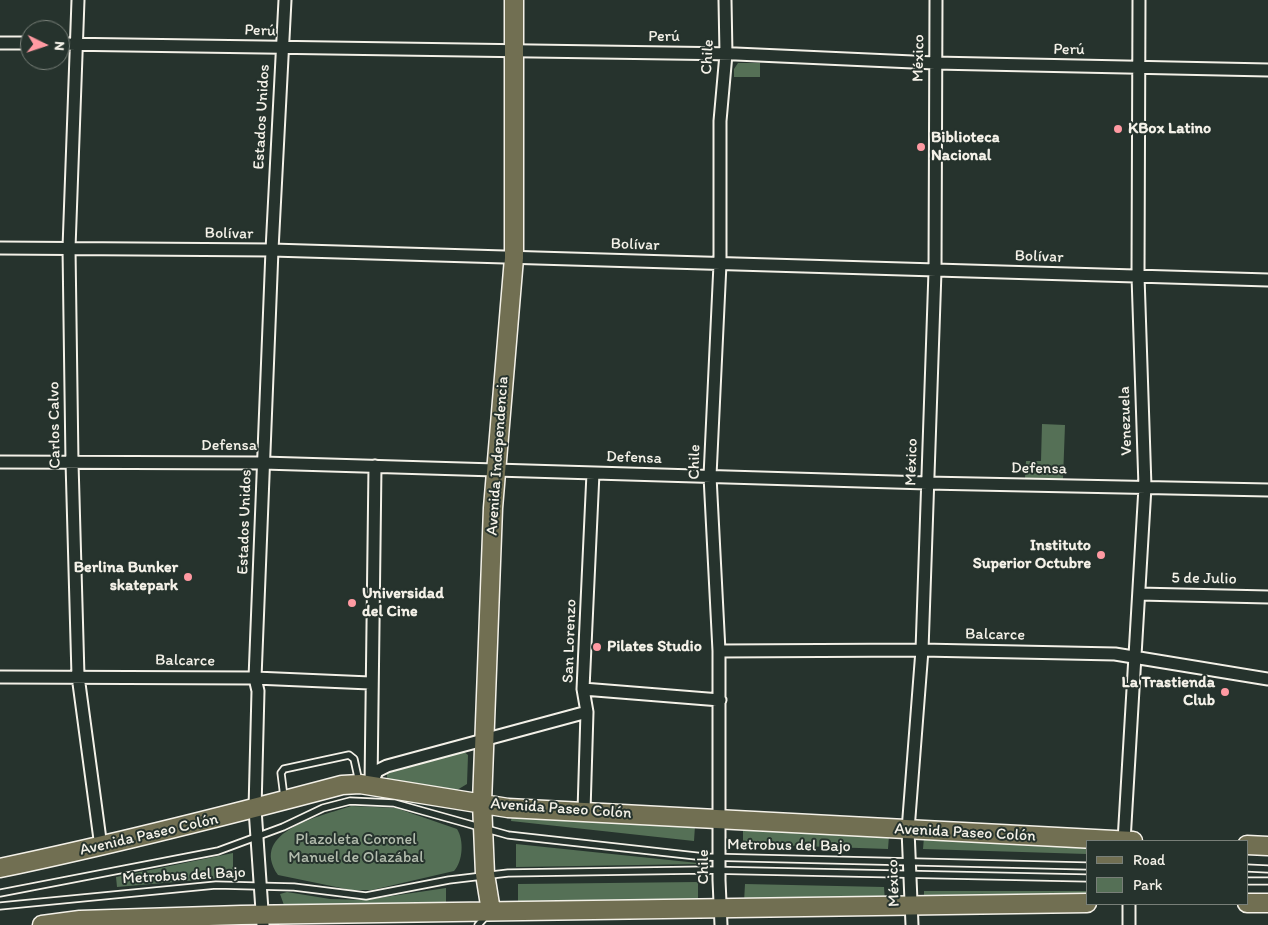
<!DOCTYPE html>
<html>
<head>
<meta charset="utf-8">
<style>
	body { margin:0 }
	#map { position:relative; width:1268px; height:925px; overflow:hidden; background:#26332d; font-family:Itim,sans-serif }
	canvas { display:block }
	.legend { position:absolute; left:1086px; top:840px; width:162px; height:65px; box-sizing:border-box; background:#26332d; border:1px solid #787f78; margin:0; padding:6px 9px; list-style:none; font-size:15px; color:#f4f1e8 }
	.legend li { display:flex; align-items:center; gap:10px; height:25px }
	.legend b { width:25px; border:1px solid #787f78 }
	.north { position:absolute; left:20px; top:20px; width:50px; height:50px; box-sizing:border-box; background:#26332d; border:1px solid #787f78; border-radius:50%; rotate:94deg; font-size:14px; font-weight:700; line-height:20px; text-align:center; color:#f4f1e8 }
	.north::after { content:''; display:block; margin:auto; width:18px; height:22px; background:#ff9aa2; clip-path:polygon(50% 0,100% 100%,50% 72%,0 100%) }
</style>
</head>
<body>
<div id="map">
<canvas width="1268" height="925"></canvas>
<ul class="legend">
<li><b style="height:6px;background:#716f52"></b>Road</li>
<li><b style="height:14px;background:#557056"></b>Park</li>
</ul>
<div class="north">N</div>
</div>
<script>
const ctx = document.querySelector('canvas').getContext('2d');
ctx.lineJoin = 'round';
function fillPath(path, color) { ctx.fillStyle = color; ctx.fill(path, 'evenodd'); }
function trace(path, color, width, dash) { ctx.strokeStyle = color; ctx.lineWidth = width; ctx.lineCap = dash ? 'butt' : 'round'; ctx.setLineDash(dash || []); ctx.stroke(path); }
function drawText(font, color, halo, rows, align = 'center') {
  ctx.font = font + ' Itim,sans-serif'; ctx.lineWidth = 4; ctx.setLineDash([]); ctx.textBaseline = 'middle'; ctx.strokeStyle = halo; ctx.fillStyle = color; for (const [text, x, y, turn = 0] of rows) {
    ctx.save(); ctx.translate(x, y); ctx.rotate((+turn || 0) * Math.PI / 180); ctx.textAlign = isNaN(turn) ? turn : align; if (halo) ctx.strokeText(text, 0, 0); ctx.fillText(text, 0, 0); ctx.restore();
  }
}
const green = new Path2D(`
	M 738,63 L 760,63 L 760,77 L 734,77 L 734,69 Z
	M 1042,424 L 1065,425 L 1063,479 L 1025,478 L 1026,461 L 1041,461 Z
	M 463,751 L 468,755 L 467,784 L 457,790 L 391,781 L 387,778 L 387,773 L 390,771 Z
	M 351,806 L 396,808 L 457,829 C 464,840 463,861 454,871 L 372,890 L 351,890 L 278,875 C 248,831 322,816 351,806 Z
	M 512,815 L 695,826 L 694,841 L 511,821 Z
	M 743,828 L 889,836 L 888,849 L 743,844 Z
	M 924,837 L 1087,846 L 1087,854 L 923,849 Z
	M 516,844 L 698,863 L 698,864 L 516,867 Z
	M 233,853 L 233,877 L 117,887 L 116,877 Z
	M 698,882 L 698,900 L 518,901 L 518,884 Z
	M 745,884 L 884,887 L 885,901 L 744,902 Z
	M 446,888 L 446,902 L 285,908 L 280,894 L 287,892 L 330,899 L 365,900 Z
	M 924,891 L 1087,891 L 1087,899 L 924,901 Z`);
const lane = new Path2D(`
	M 284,797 L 281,773 L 284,769 L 349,755 L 354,759 L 359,782
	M 1247,868 L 1268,869
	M 1247,881 L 1268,881
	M 0,893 L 218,851 L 283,827 L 323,808 L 350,801 L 394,803 L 508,835 L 705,857 L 1087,866
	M 0,906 L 216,885 L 294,887 L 366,896 L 449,880 L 508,873 L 705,870 L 1087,878
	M 478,925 L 487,915`);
const street = new Path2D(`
	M 78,0 L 69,248 L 72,462 L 78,676 L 101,847
	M 0,43 L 30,43
	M 60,44 L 736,54 L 935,63 L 1268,70
	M 0,248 L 272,250 L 1268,280
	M 0,462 L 263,463 L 927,483 L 1268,490
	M 1139,594 L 1268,597
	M 719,651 L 922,650 L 1115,654 L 1268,679
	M 0,677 L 255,678 L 370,683
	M 583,689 L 720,700
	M 372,783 L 377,771 L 387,766 L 587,712
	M 371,785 L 375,466
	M 584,811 L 587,712 L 583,689 L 593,473
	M 1124,841 L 1145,487 L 1138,276 L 1139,0
	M 1129,904 L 1129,925
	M 263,925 L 255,809 L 258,691 L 255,678 L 272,250 L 285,0
	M 721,925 L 719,880 L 719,651 L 710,476 L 720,264 L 720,121 L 726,54 L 725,0
	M 912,925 L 908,830 L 922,650 L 935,271 L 936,0`);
const primary = new Path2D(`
	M 1247,845 L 1268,846
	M 0,868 C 115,844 229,815 342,785 L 360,784 L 508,808 L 1133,841
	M 1247,903 L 1268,903
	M 491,911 L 485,874 L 482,803 L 493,508 L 514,258 L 514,0
	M 42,925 L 80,920 L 241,915 L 1087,903`);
const markers = [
	[1118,129,5,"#ff9aa2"],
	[921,147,5,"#ff9aa2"],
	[1101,555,5,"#ff9aa2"],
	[188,577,5,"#ff9aa2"],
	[352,603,5,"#ff9aa2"],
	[597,647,5,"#ff9aa2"],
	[1225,692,5,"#ff9aa2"]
];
const streetNames = [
	["Perú",260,31,2],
	["Perú",664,37],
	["Perú",1069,50,1],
	["Chile",708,57,-87],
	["México",919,58,-89],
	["Estados Unidos",262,117,-87],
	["Bolívar",229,234,1],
	["Bolívar",635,245,2],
	["Bolívar",1039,257,2],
	["Venezuela",1126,421,-92],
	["Carlos Calvo",55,425,-91],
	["Defensa",229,446],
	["Avenida Independencia",498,456,-86],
	["Defensa",634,458,2],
	["Chile",695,462,-89],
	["México",912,462,-88],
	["Defensa",1039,469,1],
	["Estados Unidos",245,522,-88],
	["5 de Julio",1204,579,1],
	["Balcarce",995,635,1],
	["San Lorenzo",570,641,-88],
	["Balcarce",185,661,1],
	["Avenida Paseo Colón",561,809,4],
	["Avenida Paseo Colón",965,833,3],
	["Avenida Paseo Colón",149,835,-13],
	["Metrobus del Bajo",789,846,1],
	["Chile",704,867,-90],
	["Metrobus del Bajo",184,876,-3],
	["México",894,883,-92]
];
const poiNames = [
	["KBox Latino",1128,129],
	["Biblioteca",931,138],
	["Nacional",931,156],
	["Instituto",1091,546,"right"],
	["Superior Octubre",1091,564,"right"],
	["Berlina Bunker",178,568,"right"],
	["skatepark",178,586,"right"],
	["Universidad",362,594],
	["del Cine",362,612],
	["Pilates Studio",607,647],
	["La Trastienda",1215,683,"right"],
	["Club",1215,701,"right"]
];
const parkNames = [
	["Plazoleta Coronel",356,840],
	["Manuel de Olazábal",356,858]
];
fillPath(green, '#557056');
trace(lane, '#f4f1e8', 9);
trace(street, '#f4f1e8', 15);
trace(primary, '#f4f1e8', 21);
trace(lane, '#26332d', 5.5);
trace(street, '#26332d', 11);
trace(primary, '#716f52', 18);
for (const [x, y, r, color] of markers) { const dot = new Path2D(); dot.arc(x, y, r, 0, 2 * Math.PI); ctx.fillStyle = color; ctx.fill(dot); trace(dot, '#26332d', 2); }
drawText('16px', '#f4f1e8', '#26332d', streetNames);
drawText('bold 16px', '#f4f1e8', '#26332d', poiNames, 'left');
drawText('16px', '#b4bdae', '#26332d', parkNames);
</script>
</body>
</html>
